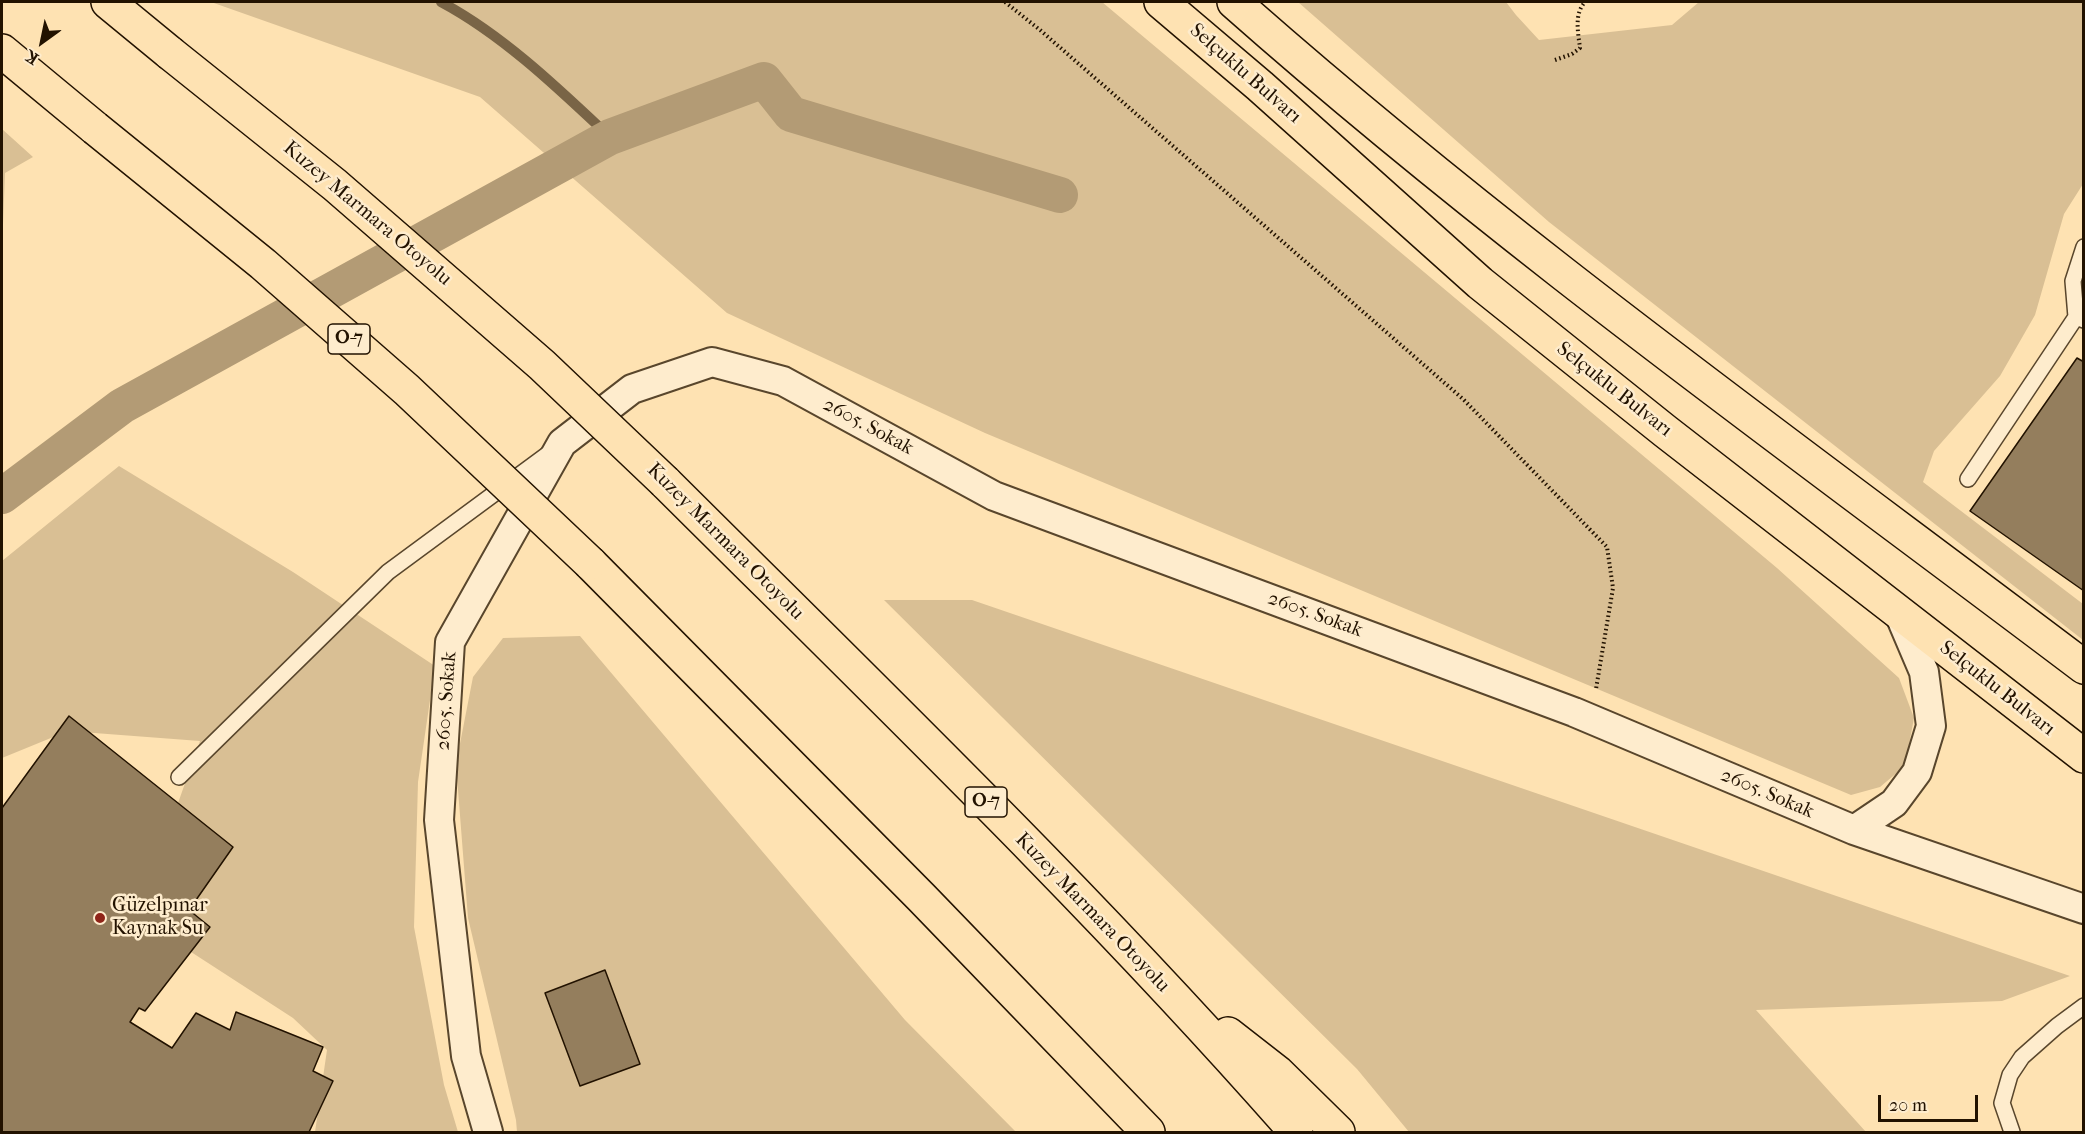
<!DOCTYPE html>
<html>
<head>
<meta charset="utf-8">
<style>
	body { margin:0 }
	#map { position:relative; width:2085px; height:1134px; overflow:hidden; background:#fee2b2; font-family:"IM FELL French Canon",serif }
	canvas { display:block }
	.frame { position:absolute; inset:0; border:3px solid #221200; pointer-events:none }
	.north { position:absolute; left:12px; top:12px; width:60px; height:60px; -webkit-text-stroke:4px #feeccd; paint-order:stroke; rotate:213deg; font-size:16px; font-weight:700; line-height:24px; text-align:center; color:#221200 }
	.north::after { content:''; display:block; margin:auto; width:21px; height:27px; background:#221200; clip-path:polygon(50% 0,100% 100%,50% 72%,0 100%) }
	.scale { position:absolute; left:1878px; top:1095px; width:100px; height:27px; box-sizing:border-box; border:3px solid #221200; border-top:0; padding-left:8px; font-size:18px; line-height:21px; white-space:nowrap; color:#221200; -webkit-text-stroke:4px #feeccd; paint-order:stroke }
</style>
</head>
<body>
<div id="map">
<canvas width="2085" height="1134"></canvas>
<div class="frame"></div>
<div class="north">K</div>
<div class="scale">20 m</div>
</div>
<script>
const ctx = document.querySelector('canvas').getContext('2d');
ctx.lineJoin = 'round';
function fillPath(path, color) { ctx.fillStyle = color; ctx.fill(path, 'evenodd'); }
function trace(path, color, width, dash) { ctx.strokeStyle = color; ctx.lineWidth = width; ctx.lineCap = dash ? 'butt' : 'round'; ctx.setLineDash(dash || []); ctx.stroke(path); }
function drawText(font, color, halo, rows, align = 'center') {
  ctx.font = font + ' "IM FELL French Canon",serif'; ctx.lineWidth = 5; ctx.setLineDash([]); ctx.textBaseline = 'middle'; ctx.strokeStyle = halo; ctx.fillStyle = color; for (const [text, x, y, turn = 0] of rows) {
    ctx.save(); ctx.translate(x, y); ctx.rotate((+turn || 0) * Math.PI / 180); ctx.textAlign = isNaN(turn) ? turn : align; if (halo) ctx.strokeText(text, 0, 0); ctx.fillText(text, 0, 0); ctx.restore();
  }
}
const green = new Path2D(`
	M 211,2 L 1102,2 L 1777,568 L 1899,678 L 1914,718 L 1905,766 L 1880,787 L 1851,795 L 985,433 L 727,313 L 480,97 Z
	M 1298,2 L 1506,2 L 1516,15 L 1539,40 L 1672,25 L 1699,2 L 2083,2 L 2083,184 L 2064,214 L 2035,315 L 2000,376 L 1934,451 L 1923,482 L 2083,604 L 2083,640 L 1549,222 Z
	M 2,129 L 33,157 L 5,173 L 2,250 Z
	M 119,466 L 293,572 L 435,666 L 418,782 L 414,927 L 444,1085 L 458,1132 L 315,1132 L 327,1050 L 293,1018 L 171,939 L 172,820 L 200,741 L 68,731 L 2,758 L 2,561 Z
	M 884,600 L 972,600 L 2070,976 L 2002,1001 L 1756,1010 L 1866,1132 L 1409,1132 L 1357,1069 Z
	M 580,636 L 905,1020 L 1016,1132 L 517,1132 L 516,1120 L 468,918 L 456,764 L 473,677 L 503,638 Z`);
const stream = new Path2D(`
	M 441,2 C 503,35 559,89 610,137`);
const canal = new Path2D(`
	M 2,496 L 122,406 L 610,137 L 764,80 L 791,114 L 1060,195`);
const building = new Path2D(`
	M 2077,358 L 2084,362 L 2084,591 L 1970,511 Z
	M 69,716 L 233,847 L 189,910 L 210,927 L 145,1011 L 139,1008 L 130,1022 L 172,1048 L 196,1013 L 230,1030 L 236,1012 L 323,1047 L 313,1071 L 333,1081 L 309,1132 L 2,1132 L 2,808 Z
	M 605,970 L 640,1064 L 580,1086 L 545,993 Z`);
const path = new Path2D(`
	M 1005,2 L 1040,30 L 1463,399 L 1607,547 L 1613,588 L 1596,689
	M 1555,60 L 1572,54 L 1580,48 C 1578,32 1574,14 1585,2`);
const lane = new Path2D(`
	M 2084,247 L 2073,281 L 2076,317 L 2084,320
	M 1968,479 L 2076,317
	M 179,777 L 388,572 L 548,454
	M 2012,1132 L 2002,1103 L 2010,1075 L 2022,1057 L 2057,1026 L 2084,1006`);
const street = new Path2D(`
	M 1854,830 L 1894,803 L 1917,772 L 1931,726 L 1924,672 L 1898,611
	M 488,1132 L 466,1056 L 439,820 L 450,642 L 562,443 L 632,389 L 712,362 L 783,381 L 994,496 L 1574,712 L 1854,830 L 2084,909`);
const primary = new Path2D(`
	M 1161,2 L 1260,86 L 1480,283 L 1665,431 L 2084,756
	M 1234,2 C 1503,240 1797,450 2084,667`);
const highway = new Path2D(`
	M 108,2 L 170,53
	M 2,51 L 95,128
	M 665,482 C 879,695 1097,905 1296,1132
	M 590,563 L 922,898 L 1148,1132
	M 1228,1034 L 1278,1073 L 1338,1132`);
const highwayBridge = new Path2D(`
	M 170,53 L 335,185 L 434,271 L 542,365 L 665,482
	M 95,128 L 263,264 L 407,390 L 590,563`);
const markers = [
	[100,918,6,"#8f2418"]
];
const shields = [
	[349,339,42],
	[986,802,42]
];
const shieldNames = [
	["O-7",349,339],
	["O-7",986,802]
];
const streetNames = [
	["Selçuklu Bulvarı",1245,74,41],
	["Kuzey Marmara Otoyolu",367,214,40],
	["Selçuklu Bulvarı",1614,390,38],
	["2605. Sokak",868,427,28],
	["Kuzey Marmara Otoyolu",725,542,45],
	["2605. Sokak",1315,615,20],
	["Selçuklu Bulvarı",1997,689,38],
	["2605. Sokak",447,701,-86],
	["2605. Sokak",1767,794,23],
	["Kuzey Marmara Otoyolu",1092,913,46]
];
const poiNames = [
	["Güzelpınar",112,906],
	["Kaynak Su",112,929]
];
fillPath(green, '#d9bf94');
trace(stream, '#796446', 10);
trace(canal, '#b39b75', 36);
fillPath(building, '#947e5d');
trace(building, '#221200', 1.5);
trace(lane, '#59462c', 18);
trace(street, '#59462c', 32);
trace(primary, '#221200', 36);
trace(highway, '#221200', 36);
trace(path, '#221200', 4, [1.5, 3]);
trace(lane, '#feeccd', 15);
trace(street, '#feeccd', 28);
trace(primary, '#fee2b2', 33);
trace(highway, '#fee2b2', 33);
trace(highwayBridge, '#221200', 36, []);
trace(highwayBridge, '#fee2b2', 33);
for (const [x, y, r, color] of markers) { const dot = new Path2D(); dot.arc(x, y, r, 0, 2 * Math.PI); ctx.fillStyle = color; ctx.fill(dot); trace(dot, '#feeccd', 2); }
for (const [x, y, w] of shields) { const box = new Path2D(); box.roundRect(x - w / 2, y - 15, w, 30, 4.5); ctx.fillStyle = '#feeccd'; ctx.fill(box); trace(box, '#221200', 1.5); }
drawText('bold 18px', '#221200', null, shieldNames);
drawText('20px', '#221200', '#feeccd', streetNames);
drawText('20px', '#221200', '#feeccd', poiNames, 'left');
</script>
</body>
</html>
